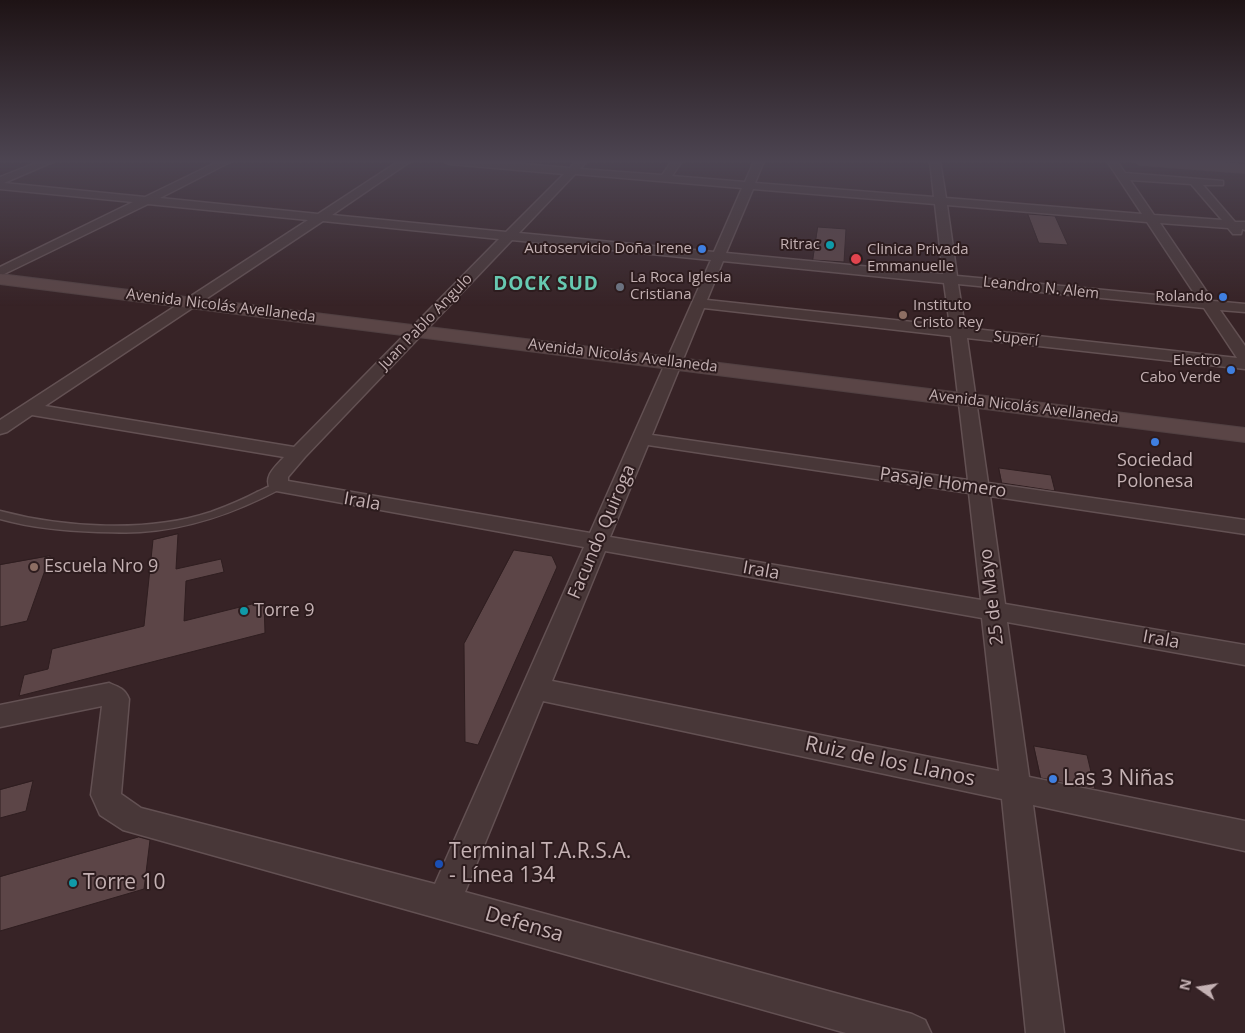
<!DOCTYPE html>
<html>
<head>
<meta charset="utf-8">
<style>
	body { margin:0 }
	#map { position:relative; width:1245px; height:1033px; overflow:hidden; background:#372326; font-family:"Open Sans",sans-serif }
	canvas { display:block }
	.north { position:absolute; left:1175px; top:963px; width:50px; height:50px; -webkit-text-stroke:4px #2d1c1e; paint-order:stroke; rotate:283deg; font-size:14px; font-weight:700; line-height:20px; text-align:center; color:#c4b1b3 }
	.north::after { content:''; display:block; margin:auto; width:18px; height:22px; background:#c4b1b3; clip-path:polygon(50% 0,100% 100%,50% 72%,0 100%) }
</style>
</head>
<body>
<div id="map">
<canvas width="1245" height="1033"></canvas>
<div class="north">N</div>
</div>
<script>
const ctx = document.querySelector('canvas').getContext('2d');
ctx.lineJoin = 'round';
function fillPath(path, color) { ctx.fillStyle = color; ctx.fill(path, 'evenodd'); }
function trace(path, color, width, dash) { ctx.strokeStyle = color; ctx.lineWidth = width; ctx.lineCap = dash ? 'butt' : 'round'; ctx.setLineDash(dash || []); ctx.stroke(path); }
function drawText(font, color, halo, rows, align = 'center') {
  ctx.font = font + ' "Open Sans",sans-serif'; ctx.lineWidth = 4; ctx.setLineDash([]); ctx.textBaseline = 'middle'; ctx.strokeStyle = halo; ctx.fillStyle = color; for (const [text, x, y, turn = 0] of rows) {
    ctx.save(); ctx.translate(x, y); ctx.rotate((+turn || 0) * Math.PI / 180); ctx.textAlign = isNaN(turn) ? turn : align; if (halo) ctx.strokeText(text, 0, 0); ctx.fillText(text, 0, 0); ctx.restore();
  }
}
const building = new Path2D(`
	M 1028,214 L 1055,216 L 1068,245 L 1039,243 Z
	M 818,227 L 846,229 L 844,262 L 813,260 Z
	M 999,468 L 1051,475 L 1055,491 L 1002,483 Z
	M 178,534 L 176,569 L 221,559 L 224,572 L 186,581 L 184,621 L 264,601 L 265,633 L 19,696 L 24,675 L 48,669 L 52,649 L 144,626 L 153,540 Z
	M 514,550 L 552,556 L 557,567 L 478,745 L 465,742 L 464,644 Z
	M 50,556 L 27,621 L 0,627 L 0,565 Z
	M 1034,746 L 1087,755 L 1095,789 L 1041,778 Z
	M 33,781 L 26,811 L 0,818 L 0,790 Z
	M 139,837 L 150,840 L 144,889 L 0,931 L 0,877 Z`);
const lane = new Path2D(`
	M 278,483 L 283,486 L 282,488 C 237,512 191,529 140,532 C 126,533 112,532 98,532 C 65,531 32,528 0,519 L 0,511 C 64,528 148,533 211,512 C 227,506 242,500 257,492 C 264,489 271,485 278,483 Z`);
const street = new Path2D(`
	M 41,161 L 55,161 L 4,183 L 145,197 L 219,161 L 232,161 L 160,198 L 318,214 L 399,161 L 411,161 L 332,215 L 506,232 L 564,174 L 449,164 L 444,161 L 488,161 L 570,168 L 576,161 L 587,161 L 580,169 L 662,175 L 672,161 L 682,161 L 672,176 L 745,182 L 754,161 L 764,161 L 755,183 L 934,197 L 930,161 L 940,161 L 946,198 L 1142,214 L 1107,161 L 1117,161 L 1125,173 L 1223,181 L 1223,185 L 1203,185 L 1235,222 L 1245,222 L 1245,230 L 1242,229 L 1241,234 L 1233,234 L 1228,228 L 1160,223 L 1213,301 L 1245,304 L 1245,312 L 1220,310 L 1245,346 L 1245,369 L 967,338 L 988,483 L 1245,520 L 1245,534 L 990,496 L 1005,604 L 1245,645 L 1245,665 L 1007,622 L 1029,777 L 1245,821 L 1245,851 L 1033,805 L 1064,1033 L 1026,1033 L 1002,799 L 543,701 L 465,892 L 912,1014 L 925,1020 L 931,1033 L 846,1033 L 123,830 L 100,815 L 91,795 L 102,706 L 0,727 L 0,705 L 109,683 C 119,687 125,689 129,699 L 121,794 L 141,808 L 435,884 L 584,547 L 271,490 C 262,477 276,466 284,457 L 32,415 L 7,432 L 0,434 L 0,420 L 308,220 L 148,204 L 0,276 L 0,267 L 133,202 L 0,189 L 0,177 ZM 575,174 L 742,188 L 714,252 L 519,233 ZM 1130,180 L 1191,184 L 1222,220 L 1154,215 ZM 753,189 L 935,204 L 943,274 L 726,253 ZM 947,205 L 1147,222 L 1198,299 L 957,276 ZM 323,221 L 499,239 L 294,447 L 45,406 ZM 512,240 L 711,260 L 590,533 L 288,481 L 288,477 L 305,457 ZM 723,261 L 944,283 L 950,326 L 707,300 ZM 958,284 L 1204,308 L 1237,358 L 965,328 ZM 704,308 L 951,336 L 968,480 L 652,435 ZM 648,445 L 969,493 L 981,600 L 610,537 ZM 605,551 L 982,618 L 999,771 L 552,681 Z`);
const secondary = new Path2D(`
	M 1134,161 L 1194,161 L 1245,165 L 1245,173 L 1140,165 Z
	M 0,274 L 1245,428 L 1245,442 L 0,284 Z`);
const markers = [
	[830,245,5,"#0f9aa8"],
	[702,249,5,"#3f7fe0"],
	[856,259,6,"#e0444e"],
	[620,287,5,"#6b7280"],
	[1223,297,5,"#3f7fe0"],
	[903,315,5,"#8d6e63"],
	[1231,370,5,"#3f7fe0"],
	[1155,442,5,"#3f7fe0"],
	[34,567,5,"#8d6e63"],
	[244,611,5,"#0f9aa8"],
	[1053,779,5,"#3f7fe0"],
	[439,864,5,"#1a4fb4"],
	[73,883,5,"#0f9aa8"]
];
const farPoinames = [
	["Ritrac",820,245],
	["Autoservicio Doña Irene",692,249],
	["Clinica Privada",867,250,"left"],
	["Emmanuelle",867,267,"left"],
	["La Roca Iglesia",630,278,"left"],
	["Cristiana",630,295,"left"],
	["Rolando",1213,297],
	["Instituto",913,306,"left"],
	["Cristo Rey",913,323,"left"],
	["Electro",1221,361],
	["Cabo Verde",1221,378]
];
const farStreetnames = [
	["Leandro N. Alem",1041,288,6],
	["Avenida Nicolás Avellaneda",221,306,7],
	["Juan Pablo Angulo",426,322,-46],
	["Superí",1016,339,6],
	["Avenida Nicolás Avellaneda",623,356,7],
	["Avenida Nicolás Avellaneda",1024,407,7]
];
const poiNames = [
	["Sociedad",1155,461,"center"],
	["Polonesa",1155,482,"center"],
	["Escuela Nro 9",44,567],
	["Torre 9",254,611]
];
const streetNames = [
	["Pasaje Homero",943,483,8],
	["Irala",362,502,10],
	["Facundo Quiroga",602,532,-67],
	["Irala",761,571,10],
	["25 de Mayo",992,597,-97],
	["Irala",1161,640,10]
];
const farDistrictnames = [
	["DOCK SUD",546,285]
];
const nearStreetnames = [
	["Ruiz de los Llanos",890,762,12],
	["Defensa",524,925,16]
];
const nearPoinames = [
	["Las 3 Niñas",1063,779],
	["Terminal T.A.R.S.A.",449,852],
	["- Línea 134",449,876],
	["Torre 10",83,883]
];
fillPath(building, '#5c4547');
trace(building, '#2f1e20', 1);
trace(lane, '#635153', 3);
trace(street, '#635153', 3);
trace(secondary, '#514042', 2);
fillPath(lane, '#483738');
fillPath(street, '#483738');
fillPath(secondary, '#5a4546');
const sky = ctx.createLinearGradient(0, 0, 0, 306);
sky.addColorStop(0, '#1e1315');
sky.addColorStop(0.53, '#4d4552');
sky.addColorStop(1, '#4d455200');
ctx.fillStyle = sky;
ctx.fillRect(0, 0, 1245, 306);
for (const [x, y, r, color] of markers) { const dot = new Path2D(); dot.arc(x, y, r, 0, 2 * Math.PI); ctx.fillStyle = color; ctx.fill(dot); trace(dot, '#2d1c1e', 2); }
drawText('15px', '#c4b1b3', '#2d1c1e', farPoinames, 'right');
drawText('15px', '#c4b1b3', '#2d1c1e', farStreetnames);
drawText('18px', '#c4b1b3', '#2d1c1e', poiNames, 'left');
drawText('18px', '#c4b1b3', '#2d1c1e', streetNames);
ctx.letterSpacing = '1px';
drawText('bold 19px', '#67c9b1', '#2d1c1e', farDistrictnames);
ctx.letterSpacing = '0px';
drawText('21px', '#c4b1b3', '#2d1c1e', nearStreetnames);
drawText('21px', '#c4b1b3', '#2d1c1e', nearPoinames, 'left');
</script>
</body>
</html>
